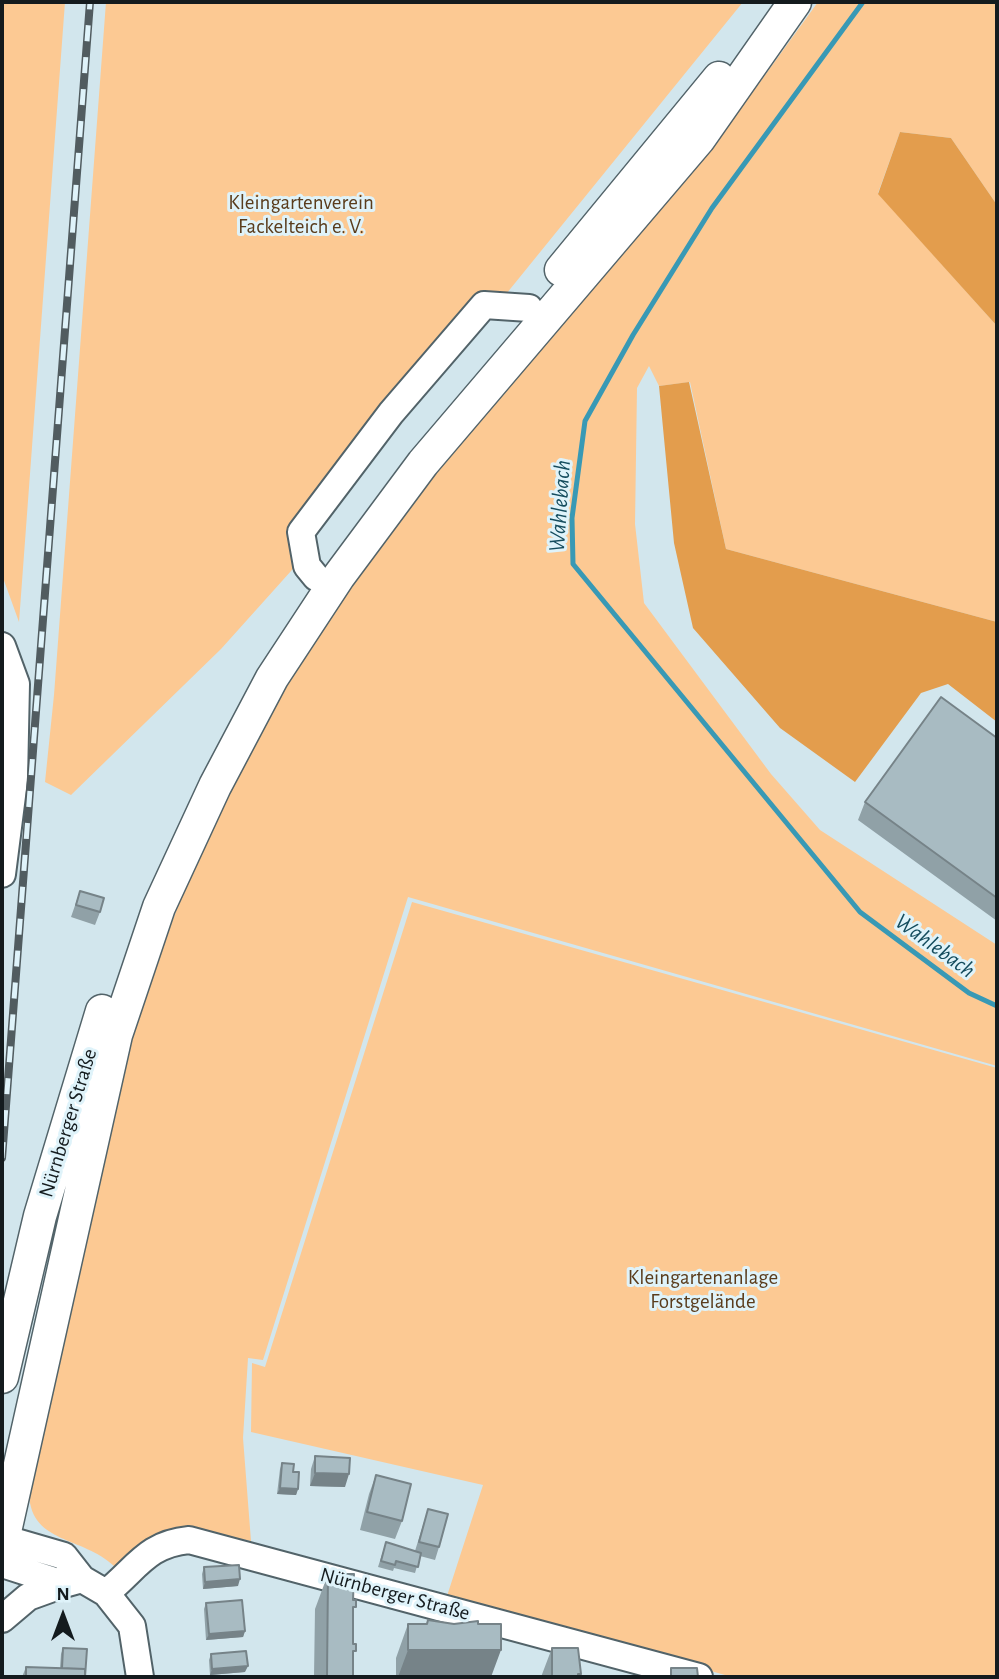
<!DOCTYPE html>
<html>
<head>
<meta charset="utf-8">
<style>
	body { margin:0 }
	#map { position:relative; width:999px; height:1679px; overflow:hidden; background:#d2e6ed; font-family:"Alegreya Sans",sans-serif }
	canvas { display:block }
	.frame { position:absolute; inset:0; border:4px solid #141b1e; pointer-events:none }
	.north { position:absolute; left:28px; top:1581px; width:70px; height:70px; -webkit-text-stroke:5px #dff3fa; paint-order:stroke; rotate:0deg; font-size:19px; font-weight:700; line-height:28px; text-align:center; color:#141b1e }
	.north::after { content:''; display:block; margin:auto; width:24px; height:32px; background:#141b1e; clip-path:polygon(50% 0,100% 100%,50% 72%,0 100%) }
</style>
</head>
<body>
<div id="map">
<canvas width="999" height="1679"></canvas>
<div class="frame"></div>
<div class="north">N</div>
</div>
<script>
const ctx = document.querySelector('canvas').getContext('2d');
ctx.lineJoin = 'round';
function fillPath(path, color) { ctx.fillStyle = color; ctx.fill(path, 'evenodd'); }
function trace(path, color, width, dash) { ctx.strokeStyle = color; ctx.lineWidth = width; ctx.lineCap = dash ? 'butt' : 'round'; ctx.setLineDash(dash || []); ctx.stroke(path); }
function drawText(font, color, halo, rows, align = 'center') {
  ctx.font = font + ' "Alegreya Sans",sans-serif'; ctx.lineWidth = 6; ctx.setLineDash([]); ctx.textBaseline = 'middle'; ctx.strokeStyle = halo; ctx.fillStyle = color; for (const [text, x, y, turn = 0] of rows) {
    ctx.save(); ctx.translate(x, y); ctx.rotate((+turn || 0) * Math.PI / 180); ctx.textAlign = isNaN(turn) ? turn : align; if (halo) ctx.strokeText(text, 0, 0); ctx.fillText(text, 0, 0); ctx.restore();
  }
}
const green = new Path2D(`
	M 2,2 L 65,2 L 19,622 L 2,575 Z
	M 106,2 L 743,2 L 309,537 L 300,561 L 221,649 L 71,795 L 45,782 L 54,695 Z
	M 818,2 L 997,2 L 997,205 L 951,138 L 900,132 L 878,193 L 997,326 L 997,622 L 726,549 L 690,382 L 659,386 L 649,366 L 637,388 L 635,524 L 644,603 L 771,774 L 820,830 L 997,945 L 997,1066 L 408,897 L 263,1360 L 248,1358 L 243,1438 L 251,1541 L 205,1532 L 123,1566 L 114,1566 C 82,1536 32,1544 29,1495 L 102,1151 L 140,1005 L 209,826 L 267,707 L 350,575 L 571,305 L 752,93 Z
	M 412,902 L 997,1068 L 997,1677 L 732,1677 L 447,1596 L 483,1485 L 251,1432 L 252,1363 L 265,1367 Z`);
const forest = new Path2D(`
	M 900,132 L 951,138 L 997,205 L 997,326 L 878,194 Z
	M 689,382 L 726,549 L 997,622 L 997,722 L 948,684 L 921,693 L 855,782 L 780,728 L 693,628 L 674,543 L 659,386 Z`);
const stream = new Path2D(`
	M 863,2 L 712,208 L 633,335 L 585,421 L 572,518 L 573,564 L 860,912 L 969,993 L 997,1006`);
const minor = new Path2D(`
	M 316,577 L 307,566 L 301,532 L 391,413 L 484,305 L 529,308
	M 2,646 L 16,684 L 14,780 L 2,874
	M 2,1538 L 64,1556 L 82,1579 L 106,1593 L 132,1626 L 140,1677
	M 2,1564 L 64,1584 L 82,1579
	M 106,1593 C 137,1568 147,1544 189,1540 L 699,1677
	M 2,1619 L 28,1597 L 64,1584`);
const major = new Path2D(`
	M 561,270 L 719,78
	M 2,1377 L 40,1216 L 102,1011
	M 2,1545 L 116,1035 L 159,907 L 215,786 L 272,678 L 339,576 L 423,463 L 699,139 L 795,2`);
const rail = new Path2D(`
	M 2,1158 L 90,2`);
const wall = new Path2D(`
	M 997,738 L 997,921 L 858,820 L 865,802 Z
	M 80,891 L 100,912 L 95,925 L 71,917 Z
	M 315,1456 L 345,1487 L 310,1486 L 311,1469 Z
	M 282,1463 L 298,1489 L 296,1495 L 277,1494 L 280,1469 Z
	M 376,1475 L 402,1521 L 395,1539 L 360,1530 L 369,1494 Z
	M 428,1509 L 439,1547 L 435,1560 L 420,1556 L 415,1573 L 394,1568 L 393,1571 L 378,1567 L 386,1542 L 415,1551 Z
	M 204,1567 L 238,1586 L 203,1589 L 202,1574 Z
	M 328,1574 L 353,1615 L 353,1677 L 314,1677 L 315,1609 Z
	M 206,1603 L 245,1631 L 243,1637 L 206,1640 L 204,1609 Z
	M 428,1620 L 454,1624 L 478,1624 L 491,1677 L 396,1677 L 396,1658 L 408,1624 L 426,1624 Z
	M 63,1648 L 85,1677 L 22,1677 L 26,1667 L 60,1668 L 61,1654 Z
	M 552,1648 L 581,1674 L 580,1677 L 541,1677 Z
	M 211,1654 L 245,1672 L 210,1675 L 209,1660 Z`);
const shadedWall = new Path2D(`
	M 315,1473 L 349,1474 L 345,1487 L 310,1486 Z
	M 280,1488 L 298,1489 L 296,1495 L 277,1494 Z
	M 240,1579 L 238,1586 L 203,1589 L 205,1582 Z
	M 245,1631 L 243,1637 L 206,1640 L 209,1634 Z
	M 408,1650 L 501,1650 L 491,1677 L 398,1677 Z
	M 248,1666 L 245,1672 L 210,1675 L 212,1669 Z`);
const building = new Path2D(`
	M 941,697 L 997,738 L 997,898 L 865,802 Z
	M 80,891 L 104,898 L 100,912 L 76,905 Z
	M 315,1456 L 350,1458 L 349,1474 L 315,1473 Z
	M 282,1463 L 294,1464 L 293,1472 L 299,1472 L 298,1489 L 280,1488 Z
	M 376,1475 L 411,1484 L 402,1521 L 367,1512 Z
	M 428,1509 L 448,1514 L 439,1547 L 419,1542 Z
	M 386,1542 L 421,1553 L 418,1567 L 396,1561 L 395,1565 L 381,1561 Z
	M 239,1565 L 240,1579 L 205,1582 L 204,1567 Z
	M 328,1574 L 354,1574 L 353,1600 L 356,1600 L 356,1607 L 353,1607 L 353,1644 L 356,1644 L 356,1651 L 353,1651 L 353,1677 L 327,1677 Z
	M 242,1600 L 245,1631 L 209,1634 L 206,1603 Z
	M 428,1620 L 454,1624 L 478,1621 L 478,1624 L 501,1624 L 501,1650 L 408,1650 L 408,1624 L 427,1624 Z
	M 63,1648 L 87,1649 L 85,1677 L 85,1669 L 62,1668 Z
	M 552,1648 L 578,1648 L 581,1674 L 578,1674 L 578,1677 L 552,1677 Z
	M 246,1651 L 248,1666 L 212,1669 L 211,1654 Z
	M 26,1667 L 85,1669 L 85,1677 L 26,1677 Z
	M 671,1668 L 697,1668 L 698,1677 L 671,1677 Z`);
const parkNames = [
	["Kleingartenverein",301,203],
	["Fackelteich e. V.",301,227],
	["Kleingartenanlage",703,1278],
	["Forstgelände",703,1302]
];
const streetNames = [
	["Nürnberger Straße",68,1123,-73],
	["Nürnberger Straße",395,1594,15]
];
const waterNames = [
	["Wahlebach",560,506,-86],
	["Wahlebach",935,946,36]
];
fillPath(green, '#fcc993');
fillPath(forest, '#e39d4d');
trace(stream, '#3899b5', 5);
trace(minor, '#526369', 30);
trace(major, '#526369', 35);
trace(minor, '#fff', 26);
trace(major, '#fff', 32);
trace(rail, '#515c60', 8);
trace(rail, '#dff3fa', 5, [16]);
fillPath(wall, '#90a1a7');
fillPath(shadedWall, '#768388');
fillPath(building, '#a8bbc2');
trace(building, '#768388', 2);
drawText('21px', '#5a3c1c', '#dff3fa', parkNames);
drawText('21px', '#141b1e', '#dff3fa', streetNames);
drawText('italic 23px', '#144c5d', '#dff3fa', waterNames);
</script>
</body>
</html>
